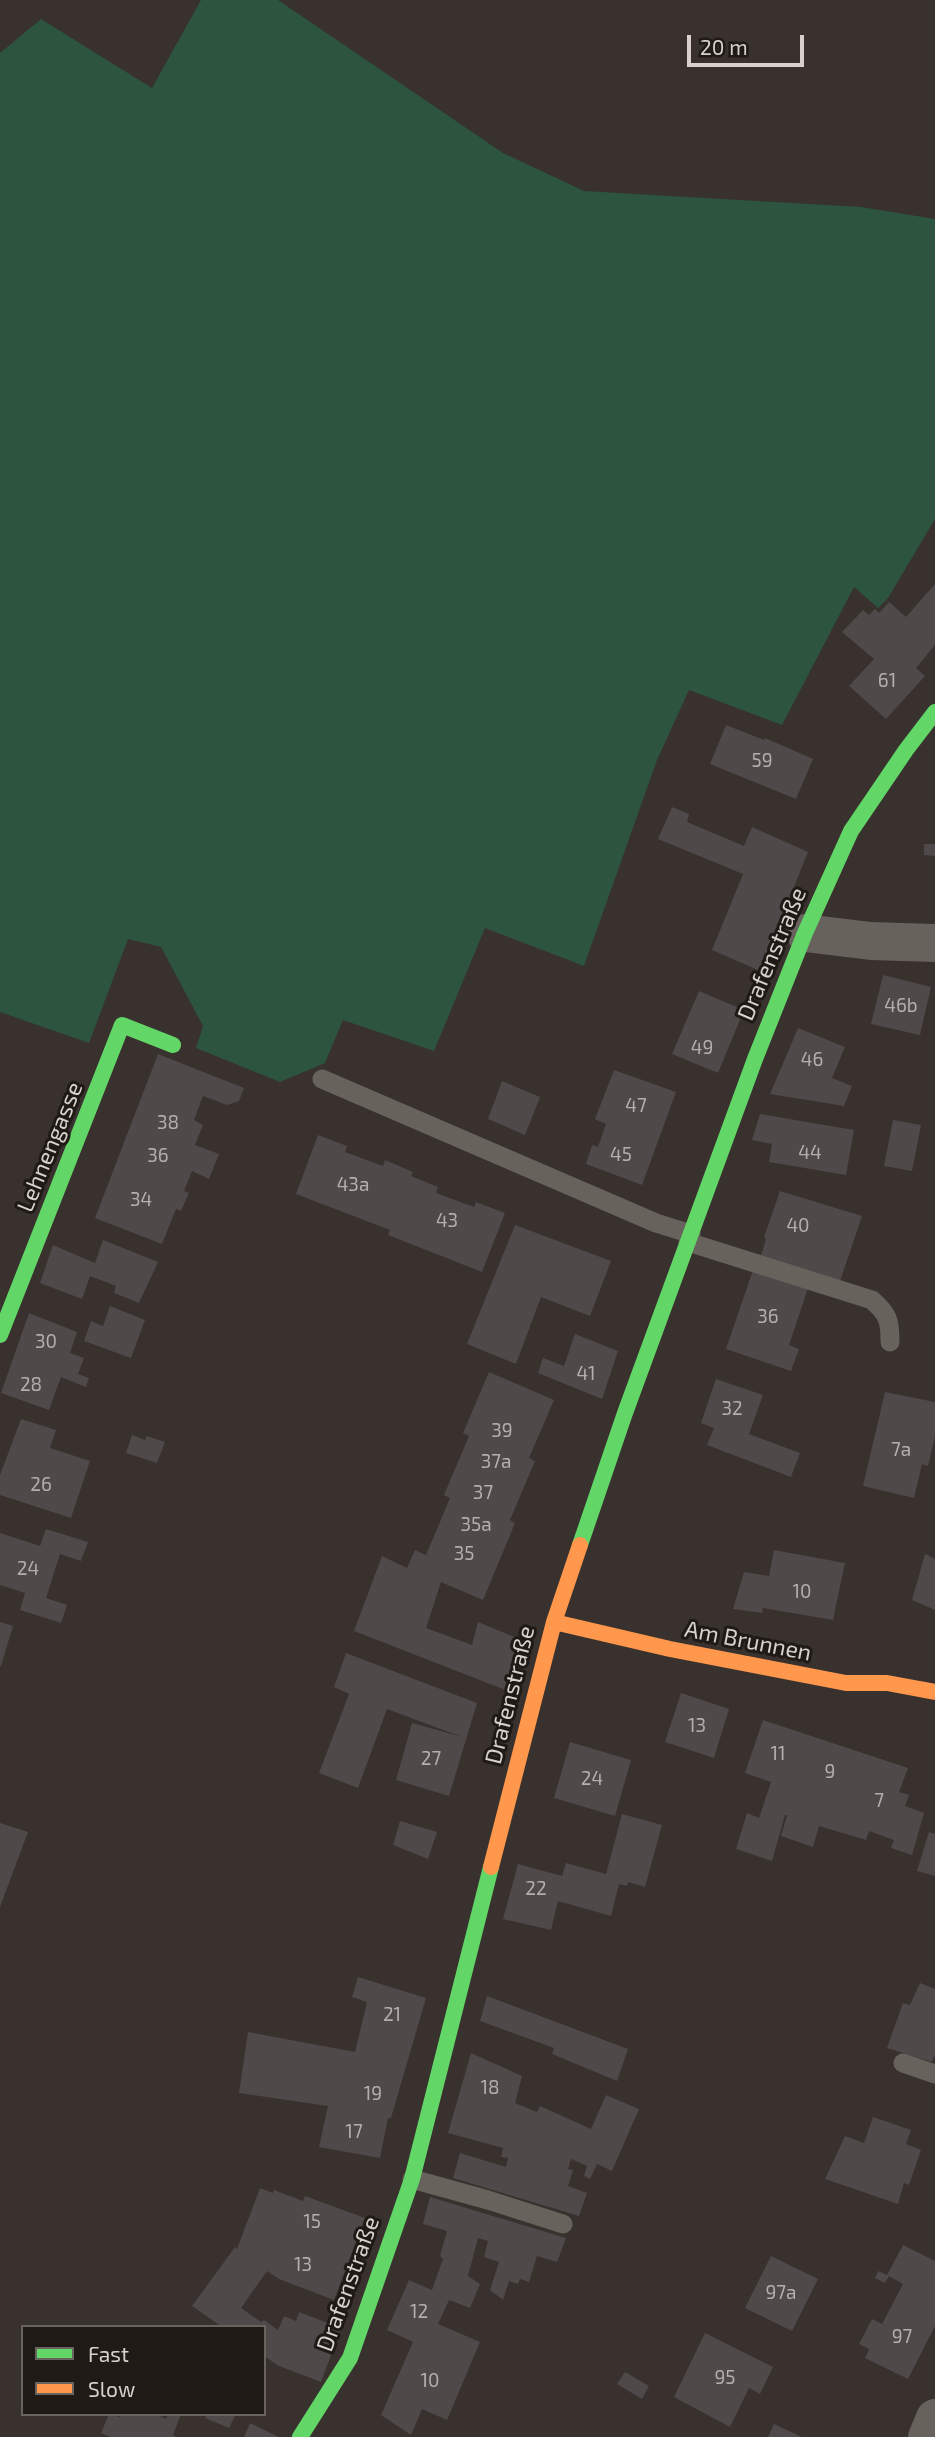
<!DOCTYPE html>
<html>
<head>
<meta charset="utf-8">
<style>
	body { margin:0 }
	#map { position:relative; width:935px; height:2437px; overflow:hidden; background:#38312d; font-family:"Exo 2",sans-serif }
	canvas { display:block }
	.legend { position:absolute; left:21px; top:2325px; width:245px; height:91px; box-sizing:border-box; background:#1f1a16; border:2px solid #69635e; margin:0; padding:9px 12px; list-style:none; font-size:21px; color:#d8d0cb }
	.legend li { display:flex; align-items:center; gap:14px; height:35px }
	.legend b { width:35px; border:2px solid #69635e }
	.scale { position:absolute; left:687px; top:35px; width:117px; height:32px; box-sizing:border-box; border:4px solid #d8d0cb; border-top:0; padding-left:9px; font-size:21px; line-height:24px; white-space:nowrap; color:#d8d0cb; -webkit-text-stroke:5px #1f1a16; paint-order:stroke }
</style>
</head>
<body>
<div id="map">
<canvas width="935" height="2437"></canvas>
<ul class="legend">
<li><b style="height:9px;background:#63d668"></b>Fast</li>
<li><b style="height:9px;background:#ff974d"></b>Slow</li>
</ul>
<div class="scale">20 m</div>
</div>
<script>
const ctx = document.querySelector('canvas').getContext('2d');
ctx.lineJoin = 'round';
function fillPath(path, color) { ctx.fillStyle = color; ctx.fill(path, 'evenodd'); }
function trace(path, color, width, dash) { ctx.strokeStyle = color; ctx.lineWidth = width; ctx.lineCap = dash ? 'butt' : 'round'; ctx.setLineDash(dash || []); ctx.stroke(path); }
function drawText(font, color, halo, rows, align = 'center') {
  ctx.font = font + ' "Exo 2",sans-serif'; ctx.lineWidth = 6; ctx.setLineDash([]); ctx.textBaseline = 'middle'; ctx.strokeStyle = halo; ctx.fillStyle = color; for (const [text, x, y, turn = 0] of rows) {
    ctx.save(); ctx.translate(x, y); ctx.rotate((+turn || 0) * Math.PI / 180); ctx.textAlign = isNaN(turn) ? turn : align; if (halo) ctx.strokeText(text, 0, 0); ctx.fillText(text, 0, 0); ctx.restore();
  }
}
const green = new Path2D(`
	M 201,0 L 278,0 L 503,153 L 584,191 L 861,207 L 935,219 L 935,519 L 888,598 L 878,608 L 854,587 L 782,725 L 689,690 L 657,760 L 584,966 L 485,928 L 434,1051 L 343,1020 L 325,1063 L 280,1082 L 196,1048 L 203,1026 L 161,947 L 128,939 L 89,1043 L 0,1012 L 0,53 L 41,19 L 152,88 Z`);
const building = new Path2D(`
	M 935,584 L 935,645 L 916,668 L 925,676 L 886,719 L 849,686 L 874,659 L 842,632 L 863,610 L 869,615 L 875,609 L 879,613 L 889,602 L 906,617 Z
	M 726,725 L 764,740 L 765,738 L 813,759 L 796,799 L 710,764 Z
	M 672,807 L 689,814 L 687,822 L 744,846 L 752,827 L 808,852 L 760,971 L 712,950 L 743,874 L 658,839 Z
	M 924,844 L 935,844 L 935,856 L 924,855 Z
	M 883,975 L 931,987 L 920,1035 L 871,1024 Z
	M 699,991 L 744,1010 L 718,1073 L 672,1054 Z
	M 798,1028 L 845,1047 L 832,1078 L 852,1086 L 844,1106 L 770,1094 Z
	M 158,1054 L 244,1088 L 239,1101 L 227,1105 L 203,1096 L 194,1120 L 203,1125 L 195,1145 L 219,1154 L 209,1179 L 192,1171 L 184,1191 L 189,1193 L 181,1211 L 176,1209 L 162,1244 L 95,1218 Z
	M 614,1070 L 676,1092 L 642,1185 L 586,1164 L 592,1145 L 598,1147 L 606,1124 L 595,1119 Z
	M 502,1081 L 540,1097 L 525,1135 L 488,1119 Z
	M 760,1114 L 854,1130 L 846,1175 L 769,1162 L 772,1144 L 752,1140 Z
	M 893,1120 L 921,1125 L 912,1171 L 884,1166 Z
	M 318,1135 L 347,1146 L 345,1152 L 383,1166 L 385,1160 L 413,1172 L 411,1176 L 438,1187 L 436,1193 L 474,1207 L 476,1202 L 505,1213 L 482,1272 L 388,1235 L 390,1230 L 296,1194 Z
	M 780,1191 L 862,1216 L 840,1281 L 761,1256 L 766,1239 L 764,1237 Z
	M 515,1225 L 611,1261 L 590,1316 L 541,1297 L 516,1364 L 467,1344 Z
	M 103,1240 L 158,1262 L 139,1303 L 114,1293 L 116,1286 L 90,1276 L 82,1299 L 40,1283 L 53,1245 L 95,1263 Z
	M 753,1270 L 808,1288 L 789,1345 L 799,1349 L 791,1371 L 726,1349 Z
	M 110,1306 L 145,1320 L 131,1358 L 84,1341 L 91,1321 L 103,1326 Z
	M 29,1313 L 77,1332 L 70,1353 L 84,1358 L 78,1374 L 89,1378 L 86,1387 L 61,1377 L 49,1410 L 1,1393 Z
	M 575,1334 L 618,1351 L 602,1399 L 538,1373 L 543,1358 L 564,1366 Z
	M 489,1372 L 554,1400 L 529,1458 L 535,1461 L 510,1520 L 515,1523 L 483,1600 L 441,1582 L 426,1628 L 472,1645 L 478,1622 L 522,1640 L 508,1691 L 354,1631 L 382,1556 L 407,1568 L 415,1550 L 426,1555 L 450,1498 L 444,1495 L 469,1436 L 463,1433 Z
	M 716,1379 L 763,1395 L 749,1434 L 800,1453 L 791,1477 L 707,1445 L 714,1428 L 701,1423 Z
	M 885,1392 L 935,1402 L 935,1436 L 928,1466 L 922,1464 L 914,1498 L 863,1486 Z
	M 21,1419 L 56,1430 L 50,1448 L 90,1461 L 71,1518 L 0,1495 L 0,1475 Z
	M 132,1435 L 145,1440 L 147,1436 L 165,1442 L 157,1463 L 126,1453 Z
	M 46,1529 L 88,1542 L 81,1561 L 60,1554 L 46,1598 L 67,1605 L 61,1623 L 20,1610 L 25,1593 L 0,1585 L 0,1533 L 40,1546 Z
	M 774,1550 L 845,1563 L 833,1620 L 763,1608 L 762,1613 L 733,1609 L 744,1572 L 769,1576 Z
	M 925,1554 L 935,1559 L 935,1610 L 912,1600 Z
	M 0,1622 L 13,1626 L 1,1666 L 0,1666 Z
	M 346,1653 L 477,1703 L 449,1796 L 396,1780 L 412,1723 L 462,1737 L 387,1709 L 358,1788 L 319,1773 L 349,1694 L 334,1687 Z
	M 681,1693 L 729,1709 L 714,1758 L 665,1742 Z
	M 763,1720 L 908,1768 L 899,1792 L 909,1795 L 905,1806 L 924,1813 L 912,1855 L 891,1848 L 894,1840 L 869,1831 L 866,1840 L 819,1826 L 813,1847 L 781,1836 L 787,1815 L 785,1815 L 772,1861 L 736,1849 L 747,1813 L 759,1818 L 771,1782 L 745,1773 Z
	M 570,1742 L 631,1760 L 615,1816 L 554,1798 Z
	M 622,1814 L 662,1825 L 645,1887 L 628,1882 L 627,1886 L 619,1884 L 611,1916 L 558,1901 L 551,1930 L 503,1919 L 518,1864 L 562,1876 L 566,1863 L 606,1874 Z
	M 400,1821 L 437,1832 L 428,1859 L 393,1845 Z
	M 0,1823 L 28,1832 L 0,1907 Z
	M 929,1832 L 935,1834 L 935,1876 L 917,1871 Z
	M 358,1977 L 426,1998 L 391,2118 L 388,2118 L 380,2158 L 319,2147 L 328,2106 L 239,2093 L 248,2032 L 355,2052 L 367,2002 L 352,1997 Z
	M 920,1983 L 935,1989 L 935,2054 L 932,2062 L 887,2048 L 903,2003 L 910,2005 Z
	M 487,1996 L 628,2049 L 617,2081 L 552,2054 L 554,2048 L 480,2021 Z
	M 471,2053 L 522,2076 L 515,2103 L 537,2112 L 540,2106 L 591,2129 L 606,2095 L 639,2109 L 612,2171 L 597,2164 L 590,2179 L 584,2176 L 587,2166 L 571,2159 L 568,2169 L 573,2170 L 568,2186 L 587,2193 L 579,2216 L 453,2178 L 460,2153 L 506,2167 L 508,2158 L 501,2157 L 503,2148 L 448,2133 Z
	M 873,2117 L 911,2130 L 906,2144 L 921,2150 L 909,2185 L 904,2183 L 898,2204 L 825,2179 L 845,2136 L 864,2143 Z
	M 260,2188 L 273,2193 L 274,2190 L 303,2201 L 305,2196 L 365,2218 L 334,2300 L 279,2279 L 267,2271 L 241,2308 L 261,2322 L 264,2320 L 278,2330 L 284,2316 L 296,2321 L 299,2312 L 341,2328 L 321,2382 L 279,2366 L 264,2356 L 264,2327 L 222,2327 L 192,2306 L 235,2247 L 237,2249 Z
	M 430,2197 L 566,2238 L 557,2262 L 537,2256 L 529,2282 L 520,2279 L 518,2284 L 509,2281 L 503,2300 L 490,2290 L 499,2262 L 484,2257 L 488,2241 L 478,2238 L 468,2276 L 480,2284 L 470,2308 L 449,2300 L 438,2324 L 480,2342 L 447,2420 L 422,2409 L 411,2435 L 381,2415 L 413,2342 L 387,2330 L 409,2280 L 432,2290 L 443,2259 L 440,2256 L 447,2231 L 423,2224 Z
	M 903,2245 L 935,2261 L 935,2326 L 908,2379 L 865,2358 L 869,2349 L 859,2344 L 872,2319 L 882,2324 L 903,2284 L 889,2276 L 885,2283 L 875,2278 L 878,2271 L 887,2275 Z
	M 771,2256 L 818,2279 L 792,2331 L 745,2308 Z
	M 705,2333 L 773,2367 L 760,2394 L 749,2388 L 730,2427 L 674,2397 Z
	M 625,2372 L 649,2386 L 642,2399 L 617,2384 Z
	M 109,2414 L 120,2417 L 121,2414 L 156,2414 L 166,2419 L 168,2414 L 181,2414 L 173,2435 L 176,2437 L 110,2437 L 101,2433 Z
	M 207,2414 L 236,2414 L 229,2428 L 205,2418 Z
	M 250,2423 L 279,2437 L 244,2437 Z
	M 774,2424 L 802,2437 L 768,2437 Z`);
const lane = new Path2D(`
	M 322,1079 L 656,1223 L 691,1234
	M 688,1242 L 872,1300 C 888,1314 890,1320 890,1342
	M 903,2063 L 935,2074
	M 412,2179 L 488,2200 L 563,2224`);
const street = new Path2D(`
	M 805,933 L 871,941 L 935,943
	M 927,2437 L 935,2418`);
const fast = new Path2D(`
	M 0,1335 L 122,1025 L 173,1045
	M 580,1545 L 625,1413 L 755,1059 L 805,933 L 851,831 L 906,750 L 935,712
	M 300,2437 L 350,2358 L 412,2179 L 491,1867`);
const slow = new Path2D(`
	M 554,1622 L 670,1649 L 846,1683 L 887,1683 L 935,1692
	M 491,1867 L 554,1622 L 580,1545`);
const numberNames = [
	["61",887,681],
	["59",762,761],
	["46b",901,1006],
	["49",702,1048],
	["46",812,1060],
	["47",636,1106],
	["38",168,1123],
	["44",810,1153],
	["45",621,1155],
	["36",158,1156],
	["43a",353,1185],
	["34",141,1200],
	["43",447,1221],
	["40",798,1226],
	["36",768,1317],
	["30",46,1342],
	["41",586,1374],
	["28",31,1385],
	["32",732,1409],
	["39",502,1431],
	["7a",901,1450],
	["37a",496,1462],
	["26",41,1485],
	["37",483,1493],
	["35a",476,1525],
	["35",464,1554],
	["24",28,1569],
	["10",802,1592],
	["13",697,1726],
	["11",778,1754],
	["27",431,1759],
	["9",830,1772],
	["24",592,1779],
	["7",879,1801],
	["22",536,1889],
	["21",392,2015],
	["18",490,2088],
	["19",373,2094],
	["17",354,2132],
	["15",312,2222],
	["13",303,2265],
	["97a",781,2293],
	["12",419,2312],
	["97",902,2337],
	["95",725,2378],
	["10",430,2381]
];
const streetNames = [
	["Drafenstraße",772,954,-67],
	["Lehnengasse",50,1147,-68],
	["Am Brunnen",748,1641,11],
	["Drafenstraße",510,1695,-76],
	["Drafenstraße",348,2284,-70]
];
fillPath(green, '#2d543f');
fillPath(building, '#4f494a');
trace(lane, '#67625c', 19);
trace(street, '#67625c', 38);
trace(fast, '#63d668', 16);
trace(slow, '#ff974d', 16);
drawText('19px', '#b6aeab', null, numberNames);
drawText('23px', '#d8d0cb', '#1f1a16', streetNames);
</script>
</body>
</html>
